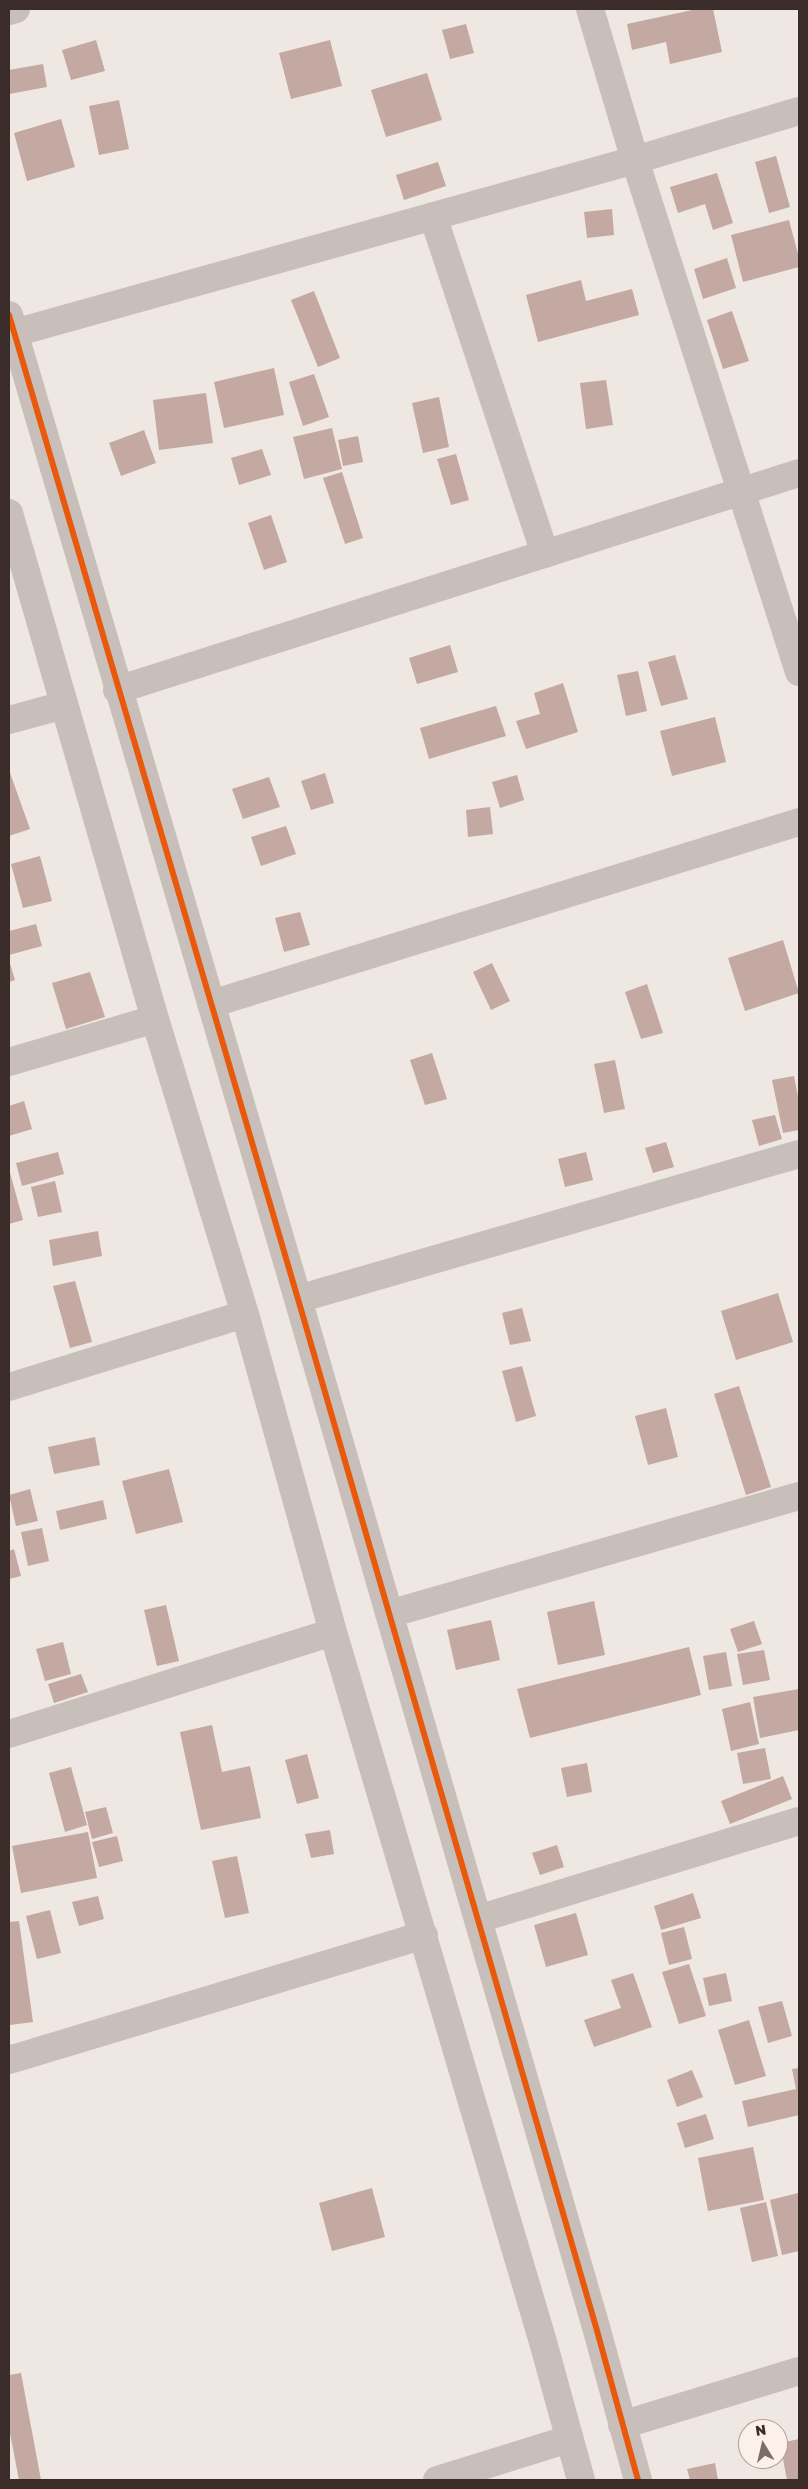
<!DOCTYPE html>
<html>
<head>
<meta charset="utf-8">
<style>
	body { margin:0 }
	#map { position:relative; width:808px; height:2489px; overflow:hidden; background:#efe7e2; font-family:"Golos Text",sans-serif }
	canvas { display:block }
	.frame { position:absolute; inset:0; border:10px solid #3a2c28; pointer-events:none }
	.north { position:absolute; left:738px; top:2419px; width:50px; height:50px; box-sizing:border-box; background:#fbf1ea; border:1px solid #aea29c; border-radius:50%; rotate:351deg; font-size:14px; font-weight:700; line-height:20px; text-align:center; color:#3a2c28 }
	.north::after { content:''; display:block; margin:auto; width:18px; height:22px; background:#796d69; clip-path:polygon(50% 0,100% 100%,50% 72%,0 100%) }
</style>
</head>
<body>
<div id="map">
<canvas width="808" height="2489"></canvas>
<div class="frame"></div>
<div class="north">N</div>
</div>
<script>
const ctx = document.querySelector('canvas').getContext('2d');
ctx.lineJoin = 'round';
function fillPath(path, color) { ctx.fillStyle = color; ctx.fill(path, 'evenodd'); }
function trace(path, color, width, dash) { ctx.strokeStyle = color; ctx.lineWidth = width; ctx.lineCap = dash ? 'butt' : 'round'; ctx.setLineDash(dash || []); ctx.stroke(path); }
const building = new Path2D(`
	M 697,9 L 713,9 L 722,52 L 670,64 L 666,42 L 632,50 L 627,24 Z
	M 466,24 L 474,53 L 450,59 L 442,30 Z
	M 96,40 L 105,71 L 71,80 L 62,50 Z
	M 330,40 L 342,86 L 291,99 L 279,53 Z
	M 43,64 L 47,87 L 9,94 L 9,70 Z
	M 427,73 L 442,120 L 386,137 L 371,90 Z
	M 119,100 L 129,149 L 99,155 L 89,106 Z
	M 61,119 L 75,167 L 27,181 L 14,133 Z
	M 776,156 L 790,207 L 769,213 L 755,162 Z
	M 438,162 L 446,186 L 404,200 L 396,175 Z
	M 717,173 L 733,223 L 713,230 L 705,204 L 678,213 L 670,187 Z
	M 612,209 L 614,235 L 587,238 L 584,212 Z
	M 789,220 L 799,258 L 799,267 L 743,282 L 731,235 Z
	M 727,258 L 736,288 L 703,299 L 694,269 Z
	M 581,280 L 586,301 L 632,289 L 639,315 L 538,342 L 526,295 Z
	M 314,291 L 340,358 L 318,367 L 291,300 Z
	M 732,311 L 749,361 L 723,369 L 707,320 Z
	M 274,368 L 284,415 L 224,428 L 214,382 Z
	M 314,374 L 329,417 L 303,426 L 289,382 Z
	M 606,380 L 613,425 L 586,429 L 580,383 Z
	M 206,393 L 213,443 L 159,450 L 153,400 Z
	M 439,397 L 449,447 L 423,453 L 412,403 Z
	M 332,428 L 342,469 L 304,479 L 293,437 Z
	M 144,430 L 156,463 L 121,476 L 109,443 Z
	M 358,436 L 363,462 L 343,466 L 338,440 Z
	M 262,449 L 271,475 L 239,485 L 231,458 Z
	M 456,454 L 469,500 L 451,505 L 437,459 Z
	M 342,472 L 363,538 L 345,544 L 323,478 Z
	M 271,515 L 287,562 L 264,570 L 248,523 Z
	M 450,645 L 458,672 L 417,684 L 409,658 Z
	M 675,655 L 688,699 L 661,706 L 648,662 Z
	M 638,671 L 647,711 L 626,716 L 617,675 Z
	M 563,683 L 578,732 L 526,749 L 516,721 L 540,714 L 534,693 Z
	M 496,706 L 506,736 L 429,759 L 420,728 Z
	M 715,717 L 726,762 L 672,776 L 660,731 Z
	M 9,770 L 30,829 L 9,836 Z
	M 325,773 L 334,803 L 311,810 L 301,781 Z
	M 517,775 L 524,800 L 500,808 L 492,782 Z
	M 269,777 L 280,807 L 243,819 L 232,789 Z
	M 490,807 L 493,834 L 468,837 L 466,810 Z
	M 286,826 L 296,854 L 261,866 L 251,837 Z
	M 40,856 L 52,901 L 23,908 L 11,864 Z
	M 300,912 L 310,945 L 284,952 L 275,918 Z
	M 36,924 L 42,946 L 9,955 L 9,931 Z
	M 783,940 L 799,993 L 745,1011 L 728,958 Z
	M 9,960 L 15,980 L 9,982 Z
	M 492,963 L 510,1001 L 491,1010 L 473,972 Z
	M 90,972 L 105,1017 L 66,1029 L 52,983 Z
	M 647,984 L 663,1033 L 641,1039 L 625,992 Z
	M 432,1053 L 447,1099 L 425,1105 L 410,1060 Z
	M 615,1060 L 625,1109 L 604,1113 L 594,1064 Z
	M 794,1076 L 799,1102 L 799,1130 L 783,1133 L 772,1080 Z
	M 24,1101 L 32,1129 L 9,1136 L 9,1106 Z
	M 775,1115 L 782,1139 L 759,1146 L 752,1120 Z
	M 666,1142 L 674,1167 L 653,1173 L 645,1148 Z
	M 58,1152 L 64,1174 L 22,1186 L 16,1163 Z
	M 586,1152 L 593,1180 L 565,1187 L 558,1159 Z
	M 9,1169 L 23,1220 L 9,1224 Z
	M 55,1181 L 62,1212 L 38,1217 L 31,1187 Z
	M 98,1231 L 102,1256 L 53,1266 L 49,1240 Z
	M 75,1281 L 92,1342 L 70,1348 L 53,1286 Z
	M 778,1293 L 793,1342 L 736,1360 L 721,1311 Z
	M 522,1308 L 531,1341 L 510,1345 L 502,1313 Z
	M 522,1366 L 536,1416 L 516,1422 L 502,1371 Z
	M 739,1386 L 771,1487 L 746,1495 L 714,1394 Z
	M 666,1408 L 678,1457 L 648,1465 L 635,1416 Z
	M 95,1437 L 100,1465 L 54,1474 L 48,1447 Z
	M 169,1469 L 183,1522 L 136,1534 L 122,1481 Z
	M 30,1489 L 38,1521 L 16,1526 L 9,1495 Z
	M 103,1500 L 107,1519 L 60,1530 L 56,1511 Z
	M 42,1528 L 49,1561 L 28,1566 L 21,1532 Z
	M 14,1549 L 21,1576 L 9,1579 L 9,1551 Z
	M 594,1601 L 605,1655 L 558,1665 L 547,1612 Z
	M 166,1605 L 179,1661 L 157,1666 L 144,1610 Z
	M 491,1620 L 500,1660 L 456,1670 L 447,1630 Z
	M 754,1621 L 762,1644 L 738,1652 L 730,1629 Z
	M 63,1642 L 71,1674 L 45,1681 L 36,1649 Z
	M 689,1647 L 701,1695 L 530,1738 L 517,1689 Z
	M 764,1650 L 770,1680 L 743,1685 L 737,1654 Z
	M 726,1652 L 732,1686 L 709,1690 L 703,1656 Z
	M 81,1674 L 88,1692 L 54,1703 L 48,1684 Z
	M 799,1689 L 799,1730 L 760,1738 L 753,1697 Z
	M 750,1702 L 759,1744 L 731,1751 L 722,1709 Z
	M 212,1725 L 222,1772 L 250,1766 L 261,1818 L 201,1830 L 180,1732 Z
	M 765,1748 L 771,1779 L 743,1784 L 737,1753 Z
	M 307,1754 L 319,1798 L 297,1804 L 285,1760 Z
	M 587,1763 L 592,1792 L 567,1797 L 561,1768 Z
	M 71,1767 L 87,1825 L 65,1832 L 49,1773 Z
	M 783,1776 L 792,1799 L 730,1824 L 721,1801 Z
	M 106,1807 L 113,1833 L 92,1839 L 85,1812 Z
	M 330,1830 L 334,1854 L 311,1858 L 305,1834 Z
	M 88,1832 L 97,1878 L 21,1893 L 12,1846 Z
	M 117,1836 L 123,1861 L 99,1867 L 92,1842 Z
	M 557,1845 L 564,1867 L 540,1875 L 532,1853 Z
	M 237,1856 L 249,1913 L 225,1918 L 212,1861 Z
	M 693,1893 L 701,1918 L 661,1930 L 654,1906 Z
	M 98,1896 L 104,1919 L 79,1926 L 72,1902 Z
	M 50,1910 L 61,1953 L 37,1959 L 26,1916 Z
	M 576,1913 L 588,1955 L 546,1967 L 534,1925 Z
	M 19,1921 L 33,2022 L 10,2025 L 9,1922 Z
	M 684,1927 L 692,1959 L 669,1965 L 661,1933 Z
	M 689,1964 L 706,2016 L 679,2024 L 662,1972 Z
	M 633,1973 L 652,2027 L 594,2047 L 584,2020 L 621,2008 L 611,1980 Z
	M 726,1973 L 732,2001 L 709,2006 L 703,1978 Z
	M 782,2001 L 792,2036 L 768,2043 L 758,2007 Z
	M 749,2020 L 766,2076 L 735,2085 L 718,2030 Z
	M 799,2068 L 799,2115 L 748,2127 L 742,2101 L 796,2089 L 792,2069 Z
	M 692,2070 L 703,2097 L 677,2107 L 667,2080 Z
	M 706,2114 L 714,2139 L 685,2148 L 677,2123 Z
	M 753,2147 L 764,2200 L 708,2211 L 698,2158 Z
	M 372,2188 L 385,2237 L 332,2251 L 319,2203 Z
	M 798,2193 L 799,2251 L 782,2255 L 770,2200 Z
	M 766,2202 L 778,2256 L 752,2262 L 740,2208 Z
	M 21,2373 L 41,2480 L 19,2480 L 9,2428 L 9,2375 Z
	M 799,2439 L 799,2480 L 787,2480 L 780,2443 Z
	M 715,2463 L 718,2480 L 690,2480 L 687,2469 Z`);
const street = new Path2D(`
	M 590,9 L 635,160 L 799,672
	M 9,11 L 16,9
	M 433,216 L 545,554
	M 9,315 L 298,1299 L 596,2327 L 638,2480
	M 14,333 L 635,160 L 799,111
	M 9,513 L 155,1019 L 245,1314 L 333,1632 L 543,2342 L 581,2480
	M 117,690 L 799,473
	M 9,720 L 64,705
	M 211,1004 L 799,822
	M 9,1062 L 155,1019
	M 298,1299 L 799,1154
	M 9,1387 L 245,1314
	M 389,1614 L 799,1496
	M 9,1734 L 333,1632
	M 478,1919 L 799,1821
	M 9,2060 L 424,1935
	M 622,2425 L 799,2371
	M 437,2480 L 569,2439`);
const cycleway = new Path2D(`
	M 9,315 L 298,1299 L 596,2327 L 638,2480`);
fillPath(building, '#c4a8a2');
trace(street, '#c8bfbb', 28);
trace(cycleway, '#e8590c', 6);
</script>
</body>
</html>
